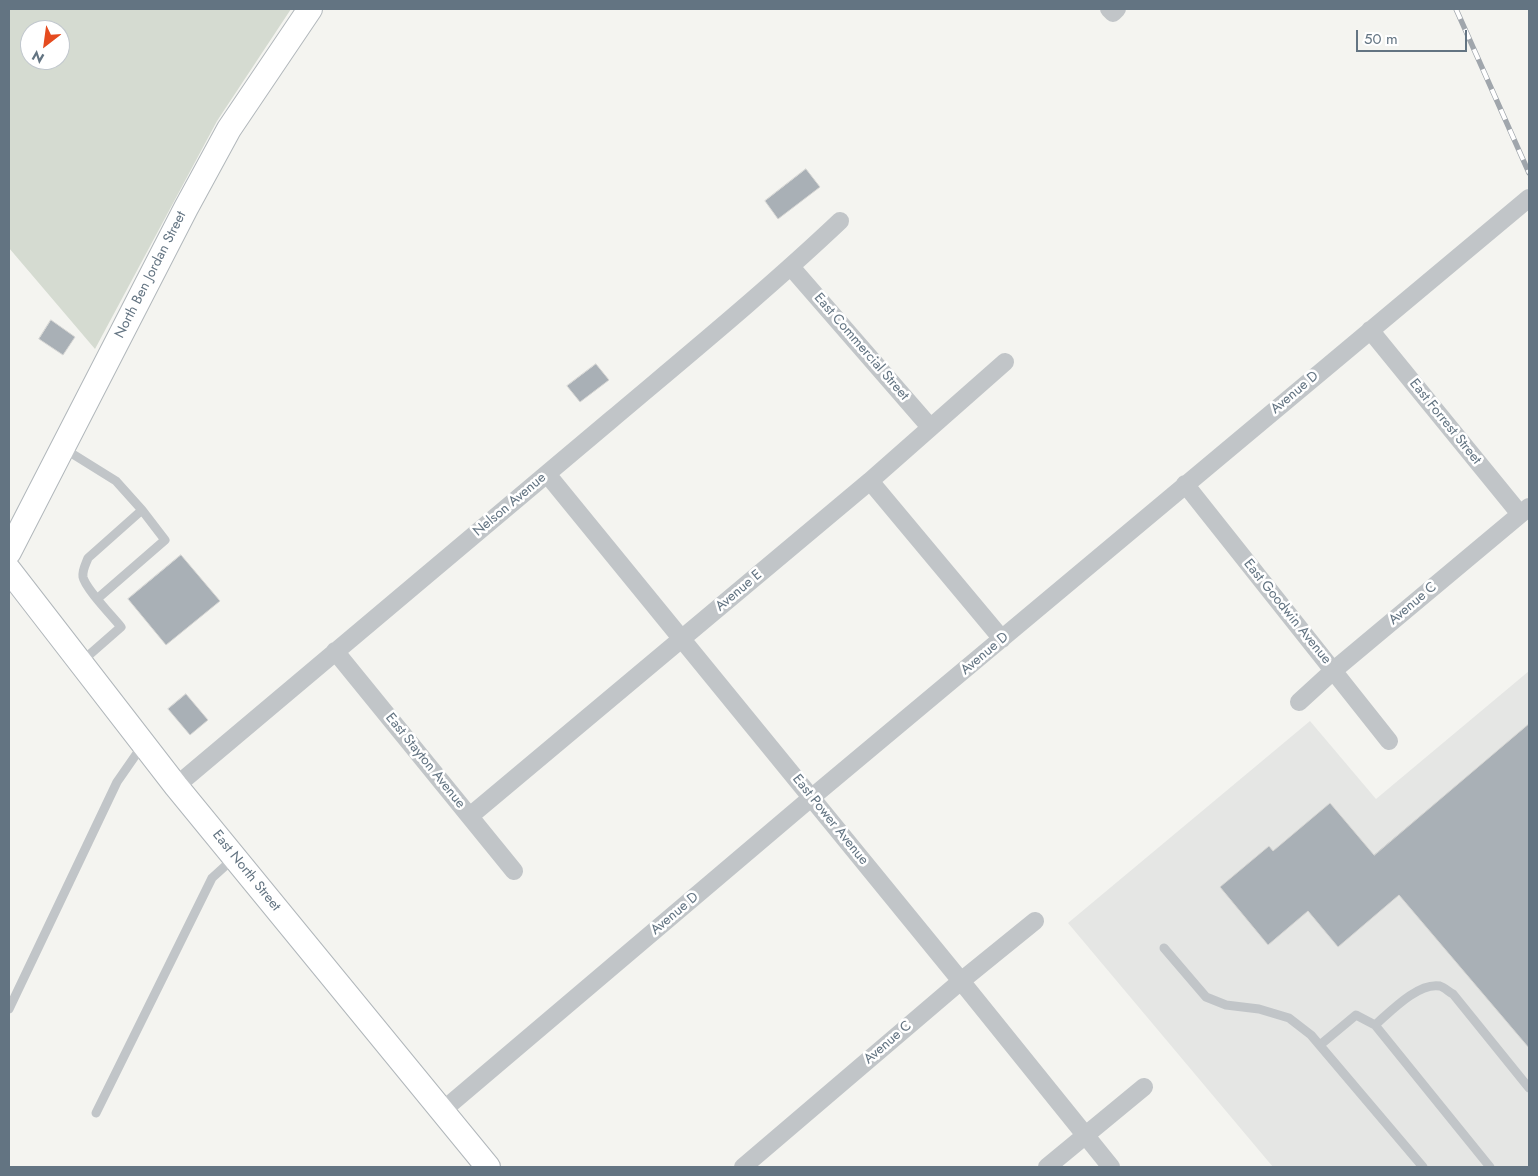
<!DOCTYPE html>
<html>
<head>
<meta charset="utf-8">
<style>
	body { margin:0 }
	#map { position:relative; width:1538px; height:1176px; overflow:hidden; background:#f4f4f0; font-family:Jost,sans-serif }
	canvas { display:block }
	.frame { position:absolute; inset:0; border:10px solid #637482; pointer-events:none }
	.north { position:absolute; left:20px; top:20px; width:50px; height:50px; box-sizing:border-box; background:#fff; border:1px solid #c1c7cd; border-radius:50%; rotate:210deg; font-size:14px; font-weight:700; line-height:20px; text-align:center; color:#637482 }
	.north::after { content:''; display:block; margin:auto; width:18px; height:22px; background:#e54b1f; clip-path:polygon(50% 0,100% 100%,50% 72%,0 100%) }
	.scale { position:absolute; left:1356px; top:30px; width:111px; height:22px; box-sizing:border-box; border:2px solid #637482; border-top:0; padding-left:6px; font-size:15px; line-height:18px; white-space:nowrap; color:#637482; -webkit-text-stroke:4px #fff; paint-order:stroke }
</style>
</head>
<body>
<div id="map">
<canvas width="1538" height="1176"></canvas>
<div class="frame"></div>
<div class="north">N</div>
<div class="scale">50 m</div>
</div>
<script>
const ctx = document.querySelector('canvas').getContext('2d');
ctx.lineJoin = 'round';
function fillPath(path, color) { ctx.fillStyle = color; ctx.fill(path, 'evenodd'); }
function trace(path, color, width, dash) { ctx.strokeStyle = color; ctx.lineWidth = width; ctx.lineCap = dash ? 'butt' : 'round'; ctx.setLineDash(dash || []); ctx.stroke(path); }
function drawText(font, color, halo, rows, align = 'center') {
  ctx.font = font + ' Jost,sans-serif'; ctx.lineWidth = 5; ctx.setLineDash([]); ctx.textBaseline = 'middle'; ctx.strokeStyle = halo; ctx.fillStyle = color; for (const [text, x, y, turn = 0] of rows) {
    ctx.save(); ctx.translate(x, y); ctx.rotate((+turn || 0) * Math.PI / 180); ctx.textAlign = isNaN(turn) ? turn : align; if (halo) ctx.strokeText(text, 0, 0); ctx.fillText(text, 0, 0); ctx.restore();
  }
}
const built = new Path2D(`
	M 1529,671 L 1529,1167 L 1273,1167 L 1068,923 L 1310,721 L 1376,799 Z`);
const green = new Path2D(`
	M 9,9 L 291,9 L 217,121 L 95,349 L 9,248 ZM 30,30 L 60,30 L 60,60 L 30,60 Z`);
const building = new Path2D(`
	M 806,169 L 820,187 L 778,219 L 765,201 Z
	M 51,320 L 75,337 L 63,355 L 39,339 Z
	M 596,364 L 609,380 L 580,402 L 567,386 Z
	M 181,555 L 220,601 L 166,645 L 128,599 Z
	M 186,694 L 208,720 L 190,735 L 168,709 Z
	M 1529,724 L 1529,1048 L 1399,895 L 1338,947 L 1308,911 L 1268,945 L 1220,887 L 1269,846 L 1273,851 L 1330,803 L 1374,855 Z`);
const lane = new Path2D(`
	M 63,448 L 116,481 L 142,510 L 88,558 C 86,564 82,570 83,577 C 85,588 113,617 121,627 L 81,662
	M 97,599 L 165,540 L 142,510
	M 1164,948 L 1206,997 L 1226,1005 L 1259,1009 L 1289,1018 L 1311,1035 L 1423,1167
	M 9,1009 L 117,782 L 142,746
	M 1375,1025 L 1490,1167
	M 1320,1045 L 1356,1015 L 1375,1025 C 1390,1012 1418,982 1440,986 C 1444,987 1449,992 1453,994 L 1529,1088
	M 96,1113 L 212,878 L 234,858`);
const street = new Path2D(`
	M 1109,9 L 1113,13 L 1117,9
	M 791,267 L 930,427
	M 1370,330 L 1520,514
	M 547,474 L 961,981 L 1111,1167
	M 870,481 L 1002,639
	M 1185,484 L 1389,741
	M 335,651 L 514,871
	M 1299,702 L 1334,670 L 1529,507
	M 176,786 C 321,663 467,542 612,419 C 689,354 767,290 840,221
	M 470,816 L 870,481 L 1005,362
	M 442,1111 L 811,798 L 1529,198
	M 743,1167 L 961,981 L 1035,921
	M 1047,1167 L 1144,1087`);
const secondary = new Path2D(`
	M 9,552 L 186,208 L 229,129 L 310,9
	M 9,570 L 176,786 L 488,1167`);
const rail = new Path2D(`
	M 1456,9 L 1529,173`);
const streetNames = [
	["North Ben Jordan Street",151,275,-63],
	["East Commercial Street",861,347,49],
	["Avenue D",1295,393,-40],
	["East Forrest Street",1445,422,51],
	["Nelson Avenue",510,505,-40],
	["Avenue E",739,591,-40],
	["Avenue C",1413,604,-40],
	["East Goodwin Avenue",1287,612,51],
	["Avenue D",985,654,-40],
	["East Stayton Avenue",425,761,51],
	["East Power Avenue",830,820,51],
	["East North Street",246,871,51],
	["Avenue D",675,914,-40],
	["Avenue C",888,1043,-41]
];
fillPath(built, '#e5e6e4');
fillPath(green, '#d5dbd1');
fillPath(building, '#a9b0b6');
trace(building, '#d5d5d3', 1);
trace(secondary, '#b1b7bb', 26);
trace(lane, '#c1c5c8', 9);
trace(street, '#c1c5c8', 18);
trace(secondary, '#fff', 24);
trace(rail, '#a0a6ac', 5.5);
trace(rail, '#fff', 4, [11]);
drawText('14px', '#637482', '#fff', streetNames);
</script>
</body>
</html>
